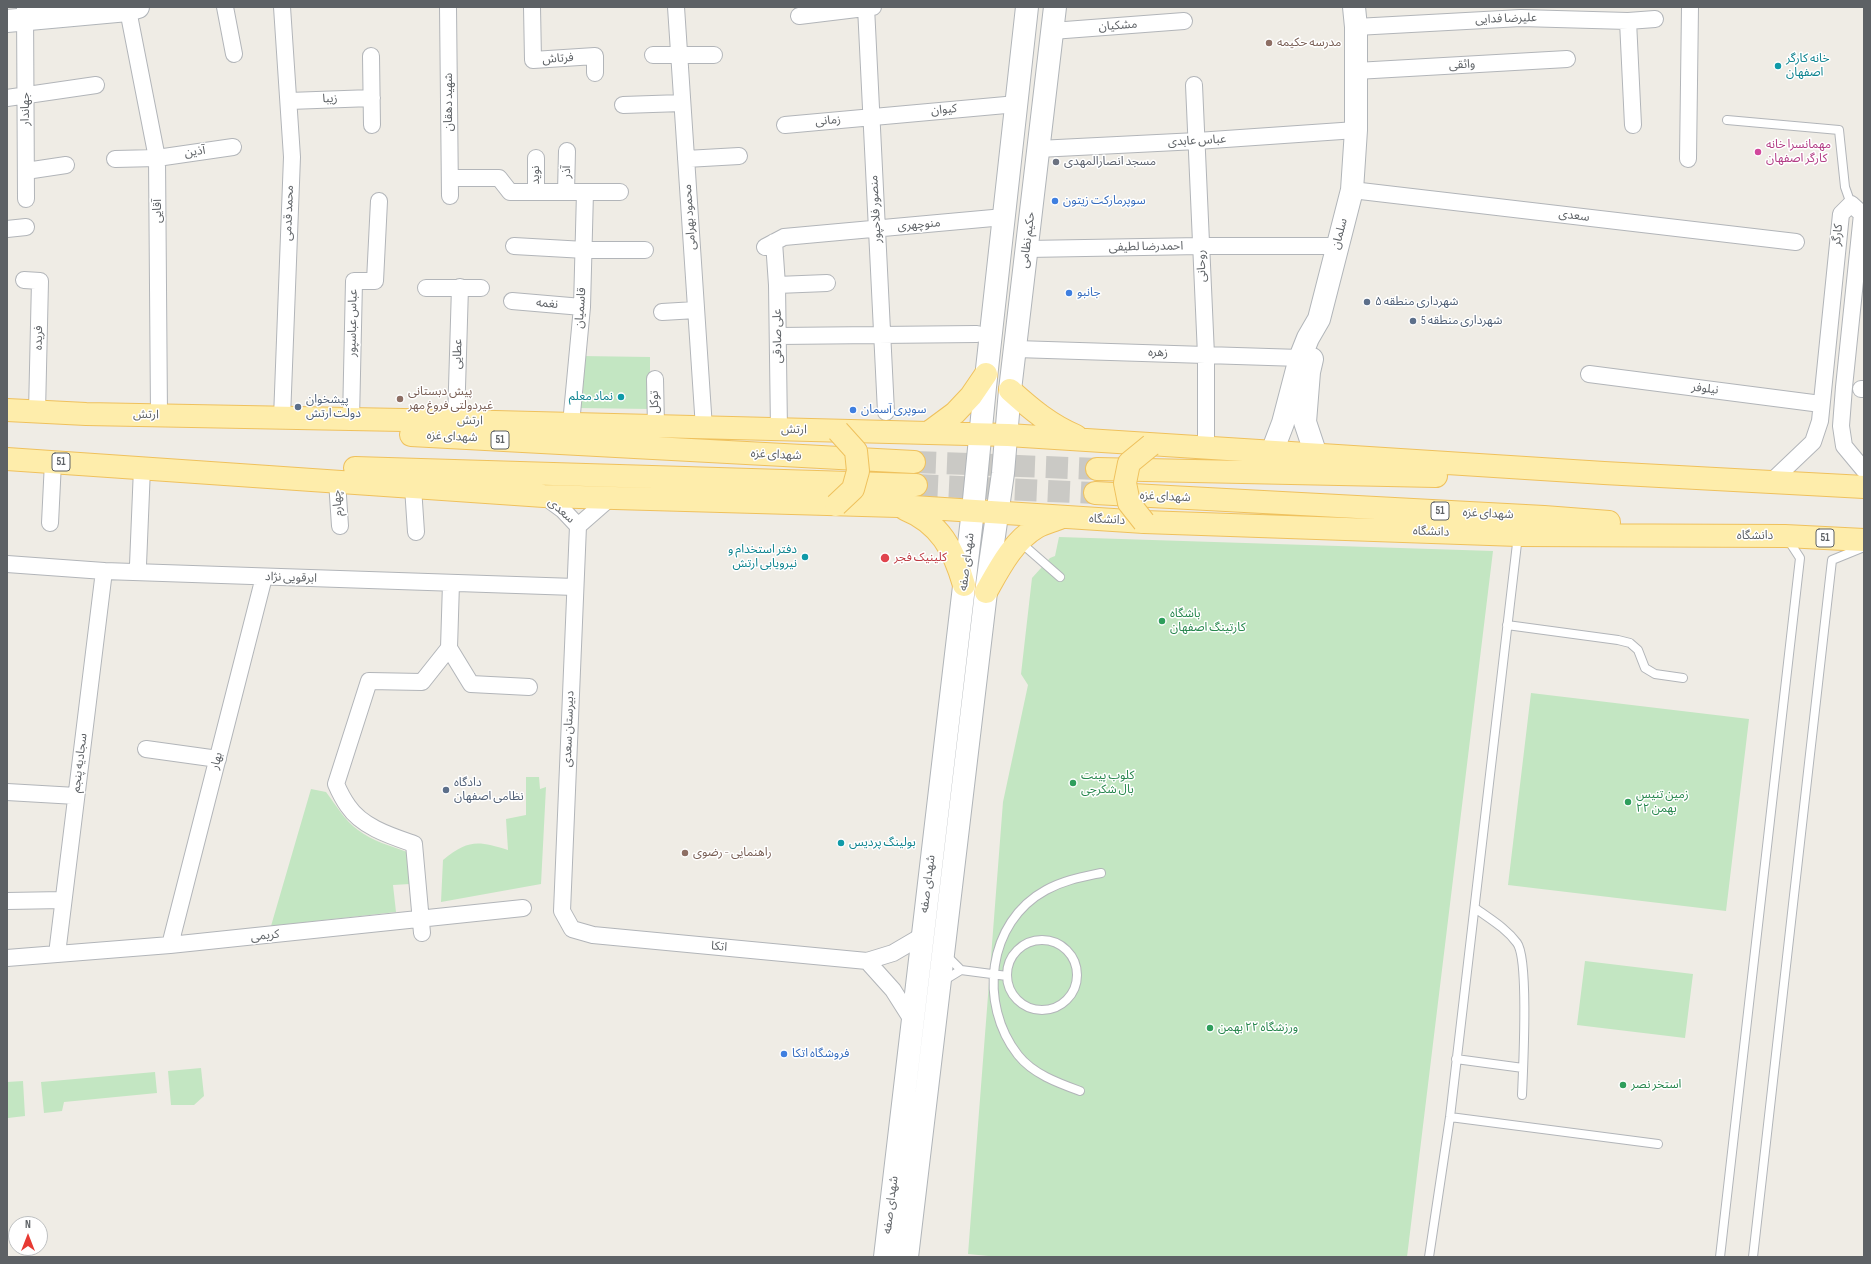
<!DOCTYPE html>
<html>
<head>
<meta charset="utf-8">
<style>
	body { margin:0 }
	#map { position:relative; width:1871px; height:1264px; overflow:hidden; background:#efece5; font-family:"Sofia Sans Condensed",sans-serif }
	canvas { display:block }
	.frame { position:absolute; inset:0; border:8px solid #5d6165; pointer-events:none }
	.north { position:absolute; left:8px; top:1216px; width:40px; height:40px; box-sizing:border-box; background:#fff; border:1px solid #bec0c1; border-radius:50%; rotate:0deg; font-size:11px; font-weight:700; line-height:16px; text-align:center; color:#5d6165 }
	.north::after { content:''; display:block; margin:auto; width:14px; height:18px; background:#e73a33; clip-path:polygon(50% 0,100% 100%,50% 72%,0 100%) }
</style>
</head>
<body>
<div id="map">
<canvas width="1871" height="1264"></canvas>
<div class="frame"></div>
<div class="north">N</div>
</div>
<script>
const ctx = document.querySelector('canvas').getContext('2d');
ctx.lineJoin = 'round';
function fillPath(path, color) { ctx.fillStyle = color; ctx.fill(path, 'evenodd'); }
function trace(path, color, width, dash) { ctx.strokeStyle = color; ctx.lineWidth = width; ctx.lineCap = dash ? 'butt' : 'round'; ctx.setLineDash(dash || []); ctx.stroke(path); }
function drawText(font, color, halo, rows, align = 'center') {
  ctx.font = font + ' "Sofia Sans Condensed","Noto Sans Arabic",sans-serif'; ctx.lineWidth = 3; ctx.setLineDash([]); ctx.textBaseline = 'middle'; ctx.strokeStyle = halo; ctx.fillStyle = color; for (const [text, x, y, turn = 0] of rows) {
    ctx.save(); ctx.translate(x, y); ctx.rotate((+turn || 0) * Math.PI / 180); ctx.textAlign = isNaN(turn) ? turn : align; if (halo) ctx.strokeText(text, 0, 0); ctx.fillText(text, 0, 0); ctx.restore();
  }
}
const green = new Path2D(`
	M 581,356 L 650,357 L 650,409 L 577,408 Z
	M 1059,537 L 1493,551 L 1407,1257 L 999,1257 L 968,1254 L 1003,802 L 1028,685 L 1021,674 L 1032,578 L 1050,558 L 1055,556 Z
	M 1531,693 L 1749,719 L 1726,911 L 1508,885 Z
	M 526,777 L 539,777 L 540,789 L 546,787 L 541,884 L 441,902 L 443,860 C 469,839 478,841 508,850 L 506,819 L 526,815 Z
	M 311,789 L 326,792 C 336,805 345,821 358,830 C 372,841 391,846 407,852 L 410,884 L 393,885 L 396,912 L 271,926 Z
	M 1585,961 L 1693,974 L 1685,1038 L 1577,1025 Z
	M 201,1068 L 204,1096 L 194,1105 L 171,1105 L 168,1071 Z
	M 155,1072 L 157,1093 L 64,1102 L 62,1111 L 44,1113 L 41,1082 Z
	M 23,1081 L 25,1116 L 8,1118 L 7,1082 Z`);
const primaryTunnel = new Path2D(`
	M 914,462 L 1097,469
	M 916,485 L 1095,493`);
const lane = new Path2D(`
	M 1727,120 L 1839,130 L 1845,187 L 1851,204
	M 1020,542 L 1060,577
	M 1507,625 L 1618,640 L 1630,643 L 1638,650 L 1645,668 L 1655,674 L 1683,678
	M 1475,908 C 1490,919 1506,928 1517,943 C 1529,959 1523,1070 1522,1095
	M1007 975a35 35 0 1 1 70 0a35 35 0 1 1-70 0Z
	M 946,955 L 961,970 L 1007,976
	M 943,981 L 961,970
	M 1456,1059 L 1523,1068
	M 1080,1091 C 1058,1083 1033,1074 1018,1055 C 978,1004 987,922 1046,890 C 1064,880 1082,877 1101,873
	M 1450,1117 L 1658,1144
	M 1429,1257 L 1450,1117 L 1518,535
	M 1720,1257 L 1800,558 L 1787,538
	M 1753,1257 L 1832,560 L 1864,547`);
const street = new Path2D(`
	M 25,7 L 26,199
	M 225,7 L 234,54
	M 448,7 L 450,196
	M 532,7 L 533,60 L 595,56 L 595,73
	M 676,7 L 704,428
	M 866,7 L 886,412
	M 128,10 L 157,158 L 159,416
	M 799,16 L 873,7
	M 1628,21 L 1633,125
	M 1356,27 L 1521,18 L 1628,21 L 1655,19
	M 1052,31 L 1184,21
	M 653,55 L 714,55
	M 371,56 L 372,125
	M 1356,71 L 1567,59
	M 1194,85 L 1206,355 L 1206,448
	M 7,98 L 96,85
	M 289,101 L 372,98
	M 623,105 L 682,103
	M 785,125 L 1017,104
	M 1038,149 L 1197,141 L 1356,130
	M 115,159 L 157,158 L 233,147
	M 686,159 L 739,156
	M 1688,159 L 1690,7
	M 26,171 L 66,165
	M 450,178 L 499,178 L 510,192 L 620,192
	M 1352,190 L 1796,242
	M 536,192 L 536,158
	M 566,192 L 567,151
	M 7,229 L 26,227
	M 774,242 L 777,285 L 779,430
	M 514,246 L 585,250 L 645,250
	M 765,247 L 784,237 L 1004,217
	M 1027,249 L 1201,246 L 1337,246
	M 24,280 L 40,281 L 37,412
	M 777,285 L 827,283
	M 426,288 L 481,288
	M 512,301 L 582,307
	M 662,312 L 696,310
	M 778,336 L 977,334
	M 1016,349 L 1300,358
	M 1589,374 L 1821,404
	M 655,379 L 656,426
	M 1861,389 L 1864,389
	M 282,418 L 292,157 L 282,7
	M 351,420 L 354,281 L 375,281 L 379,201
	M 456,421 L 460,287
	M 571,424 L 582,307 L 585,192
	M 337,481 L 340,526
	M 1771,482 L 1813,442 L 1820,421 L 1841,214 L 1851,204 L 1862,214 L 1844,387 L 1841,426 L 1844,446 L 1864,470
	M 413,487 L 416,532
	M 544,496 L 563,510 L 578,526
	M 50,523 L 53,462
	M 578,526 L 562,911 L 572,929 L 593,935 L 867,961 L 893,953 L 922,936
	M 578,526 L 610,498
	M 7,564 L 104,571 L 575,587
	M 136,572 L 138,565 L 142,468
	M 449,648 L 451,583
	M 146,749 L 218,759
	M 7,792 L 76,796
	M 7,901 L 63,900
	M 422,933 L 414,844 C 391,836 362,827 348,806 C 343,799 339,791 336,784 L 369,681 L 422,682 L 449,648 L 471,684 L 529,687
	M 170,945 L 264,577
	M 57,954 L 104,571
	M 7,958 L 170,945 L 523,908
	M 867,961 L 893,990 L 912,1020`);
const secondary = new Path2D(`
	M 7,21 L 128,10 L 138,7
	M 1312,359 L 1309,372 L 1305,422 L 1316,455
	M 1272,452 L 1283,423 L 1300,358 L 1308,338 L 1319,319 L 1352,190 L 1356,130 L 1356,27 L 1354,7
	M 885,1257 L 973,510 L 985,387 L 1027,7
	M 907,1257 L 986,592 L 1003,473 L 1010,390 L 1055,7`);
const primary = new Path2D(`
	M 1010,390 C 1031,409 1050,425 1076,436
	M 7,410 L 86,414 L 456,421 L 1008,435 L 1604,473 L 1864,487
	M 928,433 L 955,413 L 971,396 L 986,374
	M 411,435 L 914,462
	M 7,459 L 544,496 L 898,506 L 1144,522 L 1518,535 L 1785,536 L 1864,540
	M 355,468 L 916,485
	M 1097,469 L 1436,476
	M 1095,493 L 1544,517 L 1609,522
	M 905,509 C 940,523 954,550 964,585
	M 986,592 C 999,569 1013,541 1037,527 C 1044,523 1053,521 1060,518`);
const primaryBridge = new Path2D(`
	M 836,505 L 853,489 L 858,471 L 856,451 L 838,431
	M 1144,522 L 1129,503 L 1125,483 L 1129,463 L 1151,445`);
const markers = [
	[1269,43,4,"#8d6e63"],
	[1778,66,4,"#0f9aa8"],
	[1758,152,4,"#d1479c"],
	[1056,162,4,"#6b7280"],
	[1055,201,4,"#3f7fe0"],
	[1069,293,4,"#3f7fe0"],
	[1367,302,4,"#5c6f8a"],
	[1413,321,4,"#5c6f8a"],
	[621,397,4,"#0f9aa8"],
	[400,399,4,"#8d6e63"],
	[298,407,4,"#5c6f8a"],
	[853,410,4,"#3f7fe0"],
	[805,557,4,"#0f9aa8"],
	[885,558,5,"#e0444e"],
	[1162,621,4,"#2e9e5b"],
	[1073,783,4,"#2e9e5b"],
	[446,790,4,"#5c6f8a"],
	[1628,802,4,"#2e9e5b"],
	[841,843,4,"#0f9aa8"],
	[685,853,4,"#8d6e63"],
	[1210,1028,4,"#2e9e5b"],
	[784,1054,4,"#3f7fe0"],
	[1623,1085,4,"#2e9e5b"]
];
const shields = [
	[500,440,18],
	[61,462,18],
	[1440,511,18],
	[1825,538,18]
];
const shieldNames = [
	["51",500,440],
	["51",61,462],
	["51",1440,511],
	["51",1825,538]
];
const streetNames = [
	["علیرضا فدایی",1506,19,-2],
	["مشکیان",1118,26,-4],
	["فرتاش",558,59,-4],
	["واثقی",1462,65,-3],
	["زیبا",330,99,-2],
	["شهید دهقان",449,102,-90],
	["جهاندار",26,109,-90],
	["کیوان",944,110,-5],
	["زمانی",828,121,-5],
	["عباس عابدی",1197,141,-3],
	["آذین",195,152,-8],
	["آذر",567,172,-89],
	["نوید",536,175,-90],
	["منصور فلاحپور",876,209,-93],
	["آقایی",158,211,-90],
	["محمد قدمی",289,213,-88],
	["سعدی",1574,216,7],
	["محمود بهرامی",690,217,-94],
	["منوچهری",919,225,-5],
	["سلمان",1340,234,-75],
	["کارگر",1838,235,-84],
	["حکیم نظامی",1028,240,-83],
	["احمدرضا لطیفی",1146,247,-1],
	["روحانی",1202,266,-92],
	["نغمه",547,304,5],
	["قاسمیان",581,308,-86],
	["عباس عباسپور",353,323,-89],
	["علی صادقی",778,336,-91],
	["فریده",39,338,-89],
	["زهره",1158,353,2],
	["عطایی",458,354,-88],
	["نیلوفر",1705,389,7],
	["توکل",655,402,-91],
	["ارتش",146,415,1],
	["ارتش",470,421,1],
	["ارتش",794,430,1],
	["شهدای غزه",452,437,3],
	["شهدای غزه",776,455,3],
	["شهدای غزه",1165,497,3],
	["چهارم",338,503,-94],
	["سعدی",561,511,42],
	["شهدای غزه",1488,514,3],
	["دانشگاه",1107,520,3],
	["دانشگاه",1431,532,2],
	["دانشگاه",1755,536],
	["شهدای صفه",967,562,-83],
	["ابرقویی نژاد",291,578,2],
	["دبیرستان سعدی",569,729,-88],
	["بهار",217,761,-76],
	["سجادیه پنجم",80,763,-83],
	["شهدای صفه",928,884,-83],
	["کریمی",265,936,-6],
	["اتکا",719,947,5],
	["شهدای صفه",891,1205,-83]
];
const educationNames = [
	["مدرسه حکیمه",1277,43],
	["پیش دبستانی",408,392],
	["غیردولتی فروغ مهر",408,406],
	["راهنمایی - رضوی",693,853]
];
const cultureNames = [
	["خانه کارگر",1786,59],
	["اصفهان",1786,73],
	["نماد معلم",613,397,"right"],
	["دفتر استخدام و",797,550,"right"],
	["نیرویابی ارتش",797,564,"right"],
	["بولینگ پردیس",849,843]
];
const hotelNames = [
	["مهمانسرا خانه",1766,145],
	["کارگر اصفهان",1766,159]
];
const worshipNames = [
	["مسجد انصارالمهدی",1064,162]
];
const shopNames = [
	["سوپرمارکت زیتون",1063,201],
	["جانبو",1077,293],
	["سوپری آسمان",861,410],
	["فروشگاه اتکا",792,1054]
];
const serviceNames = [
	["شهرداری منطقه ۵",1375,302],
	["شهرداری منطقه 5",1421,321],
	["پیشخوان",306,400],
	["دولت ارتش",306,414],
	["دادگاه",454,783],
	["نظامی اصفهان",454,797]
];
const healthNames = [
	["کلینیک فجر",894,558]
];
const leisureNames = [
	["باشگاه",1170,614],
	["کارتینگ اصفهان",1170,628],
	["کلوب پینت",1081,776],
	["بال شکرچی",1081,790],
	["زمین تنیس",1636,795],
	["۲۲ بهمن",1636,809],
	["ورزشگاه ۲۲ بهمن",1218,1028],
	["استخر نصر",1631,1085]
];
fillPath(green, '#c3e6c2');
trace(primaryTunnel, '#cac9c5', 22, [22, 11]);
trace(lane, '#b2b5b9', 10);
trace(street, '#b2b5b9', 18);
trace(secondary, '#b1b5b9', 24);
trace(primary, '#efc15d', 24);
trace(lane, '#fff', 8);
trace(street, '#fff', 16);
trace(secondary, '#fff', 22);
trace(primary, '#feedab', 22);
trace(primaryBridge, '#efc15d', 24, []);
trace(primaryBridge, '#feedab', 22);
for (const [x, y, r, color] of markers) { const dot = new Path2D(); dot.arc(x, y, r, 0, 2 * Math.PI); ctx.fillStyle = color; ctx.fill(dot); trace(dot, '#fff', 1.5); }
for (const [x, y, w] of shields) { const box = new Path2D(); box.roundRect(x - w / 2, y - 9, w, 18, 3); ctx.fillStyle = '#fff'; ctx.fill(box); trace(box, '#5d6165', 1); }
drawText('bold 11px', '#5d6165', null, shieldNames);
drawText('12px', '#5d6165', '#fff', streetNames);
drawText('12px', '#785e54', '#fff', educationNames, 'left');
drawText('12px', '#0d838f', '#fff', cultureNames, 'left');
drawText('12px', '#b23c85', '#fff', hotelNames, 'left');
drawText('12px', '#5b616d', '#fff', worshipNames, 'left');
drawText('12px', '#366cbe', '#fff', shopNames, 'left');
drawText('12px', '#4e5e75', '#fff', serviceNames, 'left');
drawText('12px', '#be3a42', '#fff', healthNames, 'left');
drawText('12px', '#27864d', '#fff', leisureNames, 'left');
</script>
</body>
</html>
